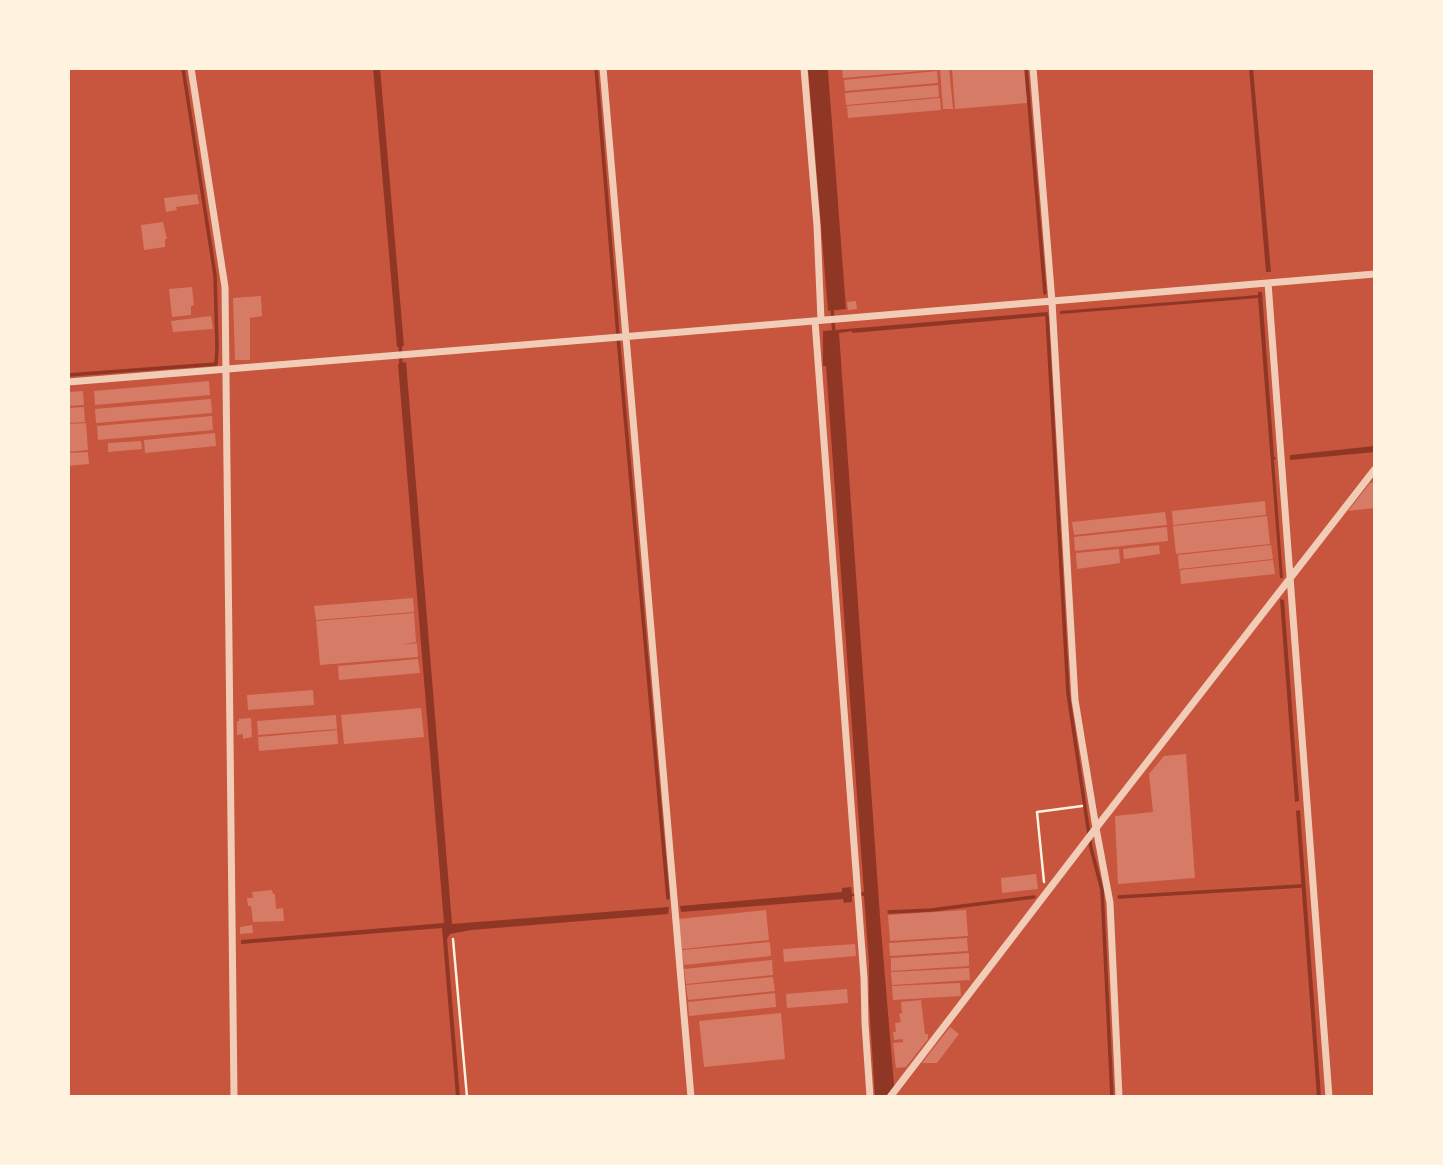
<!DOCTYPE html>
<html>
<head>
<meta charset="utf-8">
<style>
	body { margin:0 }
	#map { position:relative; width:1443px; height:1165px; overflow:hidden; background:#c8553d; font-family:"Fira Sans Condensed",sans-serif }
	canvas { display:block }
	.frame { position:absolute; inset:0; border:70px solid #fff3e0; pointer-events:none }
</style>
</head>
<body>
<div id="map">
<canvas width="1443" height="1165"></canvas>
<div class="frame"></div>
</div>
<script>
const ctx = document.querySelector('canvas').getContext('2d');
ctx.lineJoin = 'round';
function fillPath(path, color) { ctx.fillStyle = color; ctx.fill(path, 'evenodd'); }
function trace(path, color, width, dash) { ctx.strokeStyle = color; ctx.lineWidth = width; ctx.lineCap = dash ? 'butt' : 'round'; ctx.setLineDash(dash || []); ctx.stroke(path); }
const water = new Path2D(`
	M 373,68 L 380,68 L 404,346 L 397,347 Z
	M 808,68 L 828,68 L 828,71 L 846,309 L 828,311 Z
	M 1249,68 L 1253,68 L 1271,272 L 1266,272 Z
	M 1258,292 L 1262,292 L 1274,456 L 1276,459 L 1274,460 L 1283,578 L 1280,578 L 1258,298 L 1060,314 L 1060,311 L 1258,295 Z
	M 1048,312 L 1047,316 L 852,333 L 852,331 L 839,333 L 880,917 L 895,1097 L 875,1097 L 869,1003 L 869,963 L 864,896 L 852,896 L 852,902 L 844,903 L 843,899 L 681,912 L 680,906 L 842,892 L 842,888 L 851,887 L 852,894 L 864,892 L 826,366 L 823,366 L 823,331 Z
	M 406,362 L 452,924 L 669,907 L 668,914 L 471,930 L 450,934 L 447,939 L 460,1097 L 456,1097 L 442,928 L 241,944 L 241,940 L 444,923 L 398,364 Z
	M 1375,446 L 1375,452 L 1290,460 L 1290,455 Z
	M 1280,599 L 1284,600 L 1299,801 L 1295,802 Z
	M 1300,810 L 1321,1097 L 1317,1097 L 1296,811 Z`);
const stream = new Path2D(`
	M 596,68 L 619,348 L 668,898
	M 1026,68 L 1045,293
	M 832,308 L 834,335
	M 1047,316 L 1068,693 L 1091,848 L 1102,890 L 1112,1097
	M 400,342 L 401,366
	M 68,375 L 216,364 L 217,347 L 215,275 L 183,68
	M 1119,897 L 1301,886
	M 889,912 L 931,910 L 1034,897`);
const building = new Path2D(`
	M 842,68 L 932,68 L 932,70 L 843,78 Z
	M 940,68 L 949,68 L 953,109 L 943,109 Z
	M 952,68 L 1024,68 L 1027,103 L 955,109 Z
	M 937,71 L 938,83 L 845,91 L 844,80 Z
	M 938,85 L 939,97 L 846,105 L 845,93 Z
	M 940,98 L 941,110 L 848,118 L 847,106 Z
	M 197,194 L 199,204 L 176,207 L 177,210 L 166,212 L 164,198 Z
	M 163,222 L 167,239 L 165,239 L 165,247 L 144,250 L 141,225 Z
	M 192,287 L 194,305 L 191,306 L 191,315 L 172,317 L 169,289 Z
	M 261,296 L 262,316 L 250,318 L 250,360 L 235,360 L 233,298 Z
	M 856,301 L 857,309 L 848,310 L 847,302 Z
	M 211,316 L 213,329 L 173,332 L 171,321 Z
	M 209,381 L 210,395 L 95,405 L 94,391 Z
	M 83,391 L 84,405 L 68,406 L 68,392 Z
	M 211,399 L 212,413 L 96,423 L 95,409 Z
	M 84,407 L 85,422 L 68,423 L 68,408 Z
	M 212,416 L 213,430 L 98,440 L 97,426 Z
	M 86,423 L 88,450 L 68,452 L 68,424 Z
	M 215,433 L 216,446 L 145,453 L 144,440 Z
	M 141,441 L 142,449 L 108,452 L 108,443 Z
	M 88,452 L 89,464 L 68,466 L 68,453 Z
	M 1375,482 L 1375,508 L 1348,511 L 1370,483 Z
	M 1265,501 L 1266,515 L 1173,525 L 1172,511 Z
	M 1165,512 L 1167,525 L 1074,535 L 1072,522 Z
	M 1267,516 L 1270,544 L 1176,554 L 1173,526 Z
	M 1167,527 L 1168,541 L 1075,551 L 1074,537 Z
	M 1159,545 L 1160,554 L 1124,559 L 1123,549 Z
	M 1271,545 L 1273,559 L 1179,569 L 1178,555 Z
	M 1119,549 L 1120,563 L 1077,569 L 1076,553 Z
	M 1273,560 L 1275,574 L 1181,584 L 1180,570 Z
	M 413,598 L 414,612 L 316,620 L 314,606 Z
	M 414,613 L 416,642 L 401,645 L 417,643 L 418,657 L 320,665 L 316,621 Z
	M 418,659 L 420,673 L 339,680 L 338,666 Z
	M 313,690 L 314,705 L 248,710 L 247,695 Z
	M 421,708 L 424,737 L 344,744 L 341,715 Z
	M 336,715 L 337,729 L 258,735 L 257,721 Z
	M 251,718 L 252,737 L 243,739 L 243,734 L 237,735 L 237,721 L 239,721 L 239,719 Z
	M 337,730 L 338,744 L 259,751 L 258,737 Z
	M 1186,754 L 1195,878 L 1118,884 L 1115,816 L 1153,812 L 1149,774 L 1164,756 Z
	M 1036,874 L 1038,889 L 1002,893 L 1001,878 Z
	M 272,890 L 273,894 L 275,894 L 276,909 L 283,908 L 284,921 L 253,922 L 251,906 L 248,906 L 247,898 L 253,898 L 252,892 Z
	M 766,910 L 769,940 L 682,949 L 679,919 Z
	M 966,910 L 968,936 L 890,941 L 888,915 Z
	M 252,925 L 253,933 L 240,934 L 240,927 Z
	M 967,938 L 968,951 L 890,956 L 889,943 Z
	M 770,942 L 771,956 L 684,965 L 682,950 Z
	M 855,944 L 856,956 L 784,962 L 783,949 Z
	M 969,953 L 969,966 L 891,971 L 891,958 Z
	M 772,960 L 773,975 L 686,984 L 684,969 Z
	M 969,968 L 970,980 L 892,985 L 891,972 Z
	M 773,977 L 775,991 L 688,1000 L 686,985 Z
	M 960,983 L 961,996 L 893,1000 L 892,986 Z
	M 847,989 L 848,1003 L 787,1008 L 786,994 Z
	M 775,993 L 776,1007 L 689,1016 L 688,1002 Z
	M 921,1000 L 925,1034 L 928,1034 L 928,1039 L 906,1067 L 896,1068 L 893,1043 L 903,1042 L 903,1039 L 894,1040 L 893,1032 L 896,1032 L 895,1023 L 901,1022 L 899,1014 L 902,1013 L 901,1002 Z
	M 781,1013 L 785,1059 L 704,1067 L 699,1021 Z
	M 950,1027 L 959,1034 L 937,1063 L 922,1063 Z`);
const path = new Path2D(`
	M 1044,882 L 1037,812 L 1082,806
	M 453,939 L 467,1097`);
const minor = new Path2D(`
	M 191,68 L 225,287 L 234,1097
	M 603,68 L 691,1097
	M 804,68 L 817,226 L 821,320
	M 1033,68 L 1052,302 L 1075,700 L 1096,828 L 1110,903 L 1119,1097
	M 1268,283 L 1329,1097
	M 815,321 L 864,978 L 865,1023 L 870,1097
	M 68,382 C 504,346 939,312 1375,274
	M 890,1097 L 1096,828 L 1375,469`);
fillPath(water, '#8f3625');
trace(stream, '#8f3625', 3.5);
fillPath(building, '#d67c66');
trace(path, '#fff3e0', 2.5);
trace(minor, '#f1ccb7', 7);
</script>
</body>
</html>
